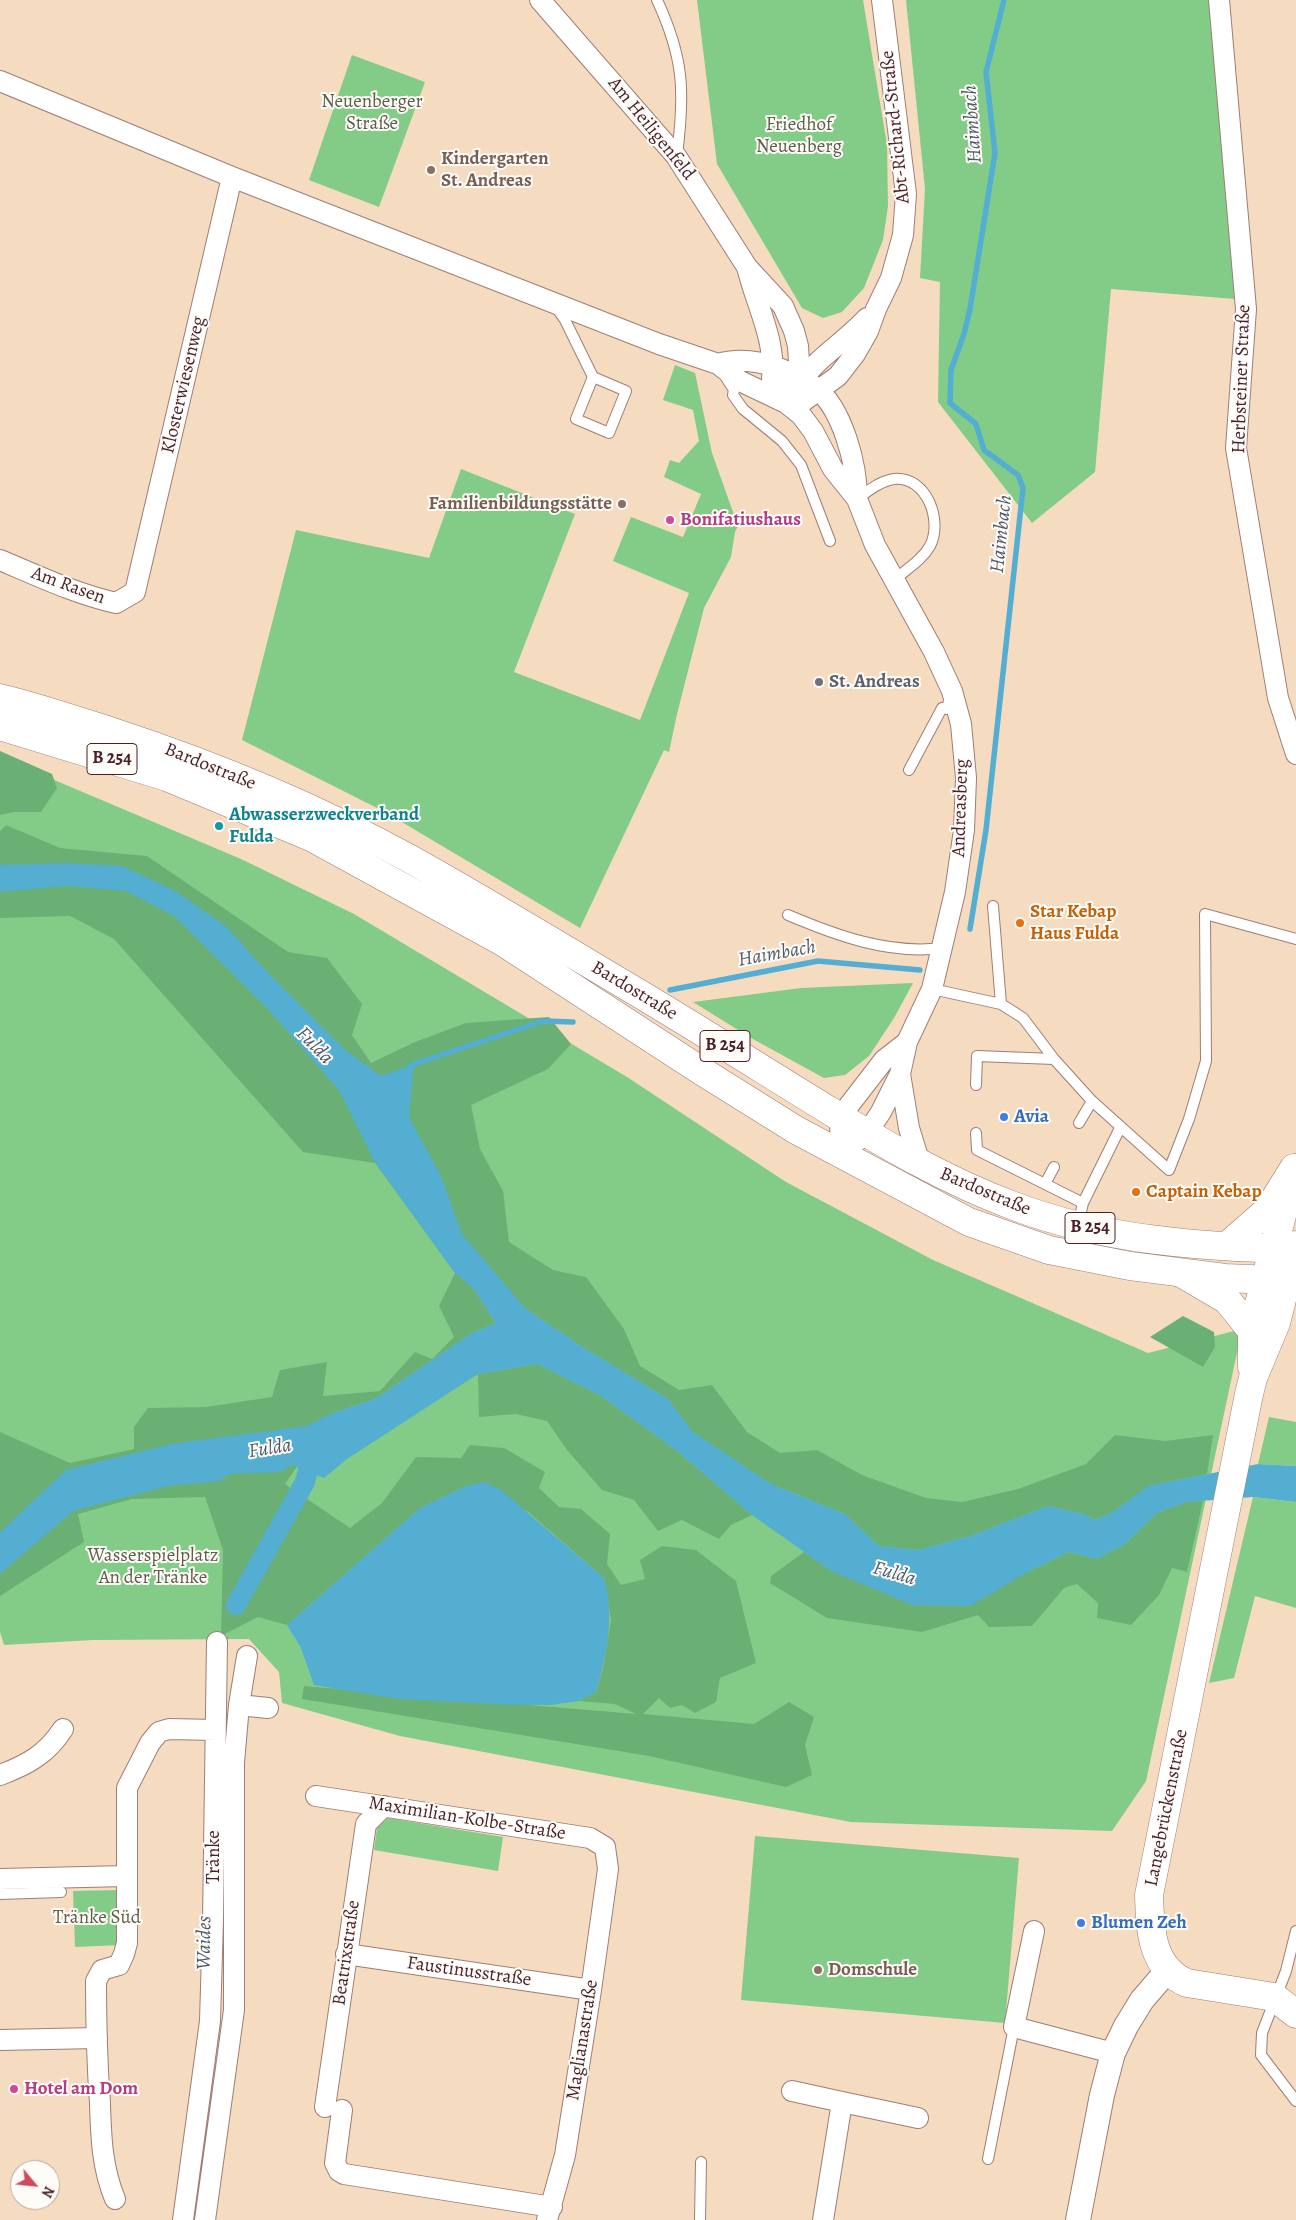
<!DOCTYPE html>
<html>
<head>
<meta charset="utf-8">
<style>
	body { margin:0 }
	#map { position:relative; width:1296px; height:2220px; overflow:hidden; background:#f5dbbf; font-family:Alegreya,serif }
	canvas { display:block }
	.north { position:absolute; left:10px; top:2160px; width:50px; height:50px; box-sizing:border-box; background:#fdfcf7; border:1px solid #b5a4a5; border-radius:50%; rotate:118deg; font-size:14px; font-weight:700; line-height:20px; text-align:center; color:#4a1f2b }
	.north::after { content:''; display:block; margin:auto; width:18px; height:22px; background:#d1495b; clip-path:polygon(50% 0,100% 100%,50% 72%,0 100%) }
</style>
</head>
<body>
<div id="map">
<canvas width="1296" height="2220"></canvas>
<div class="north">N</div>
</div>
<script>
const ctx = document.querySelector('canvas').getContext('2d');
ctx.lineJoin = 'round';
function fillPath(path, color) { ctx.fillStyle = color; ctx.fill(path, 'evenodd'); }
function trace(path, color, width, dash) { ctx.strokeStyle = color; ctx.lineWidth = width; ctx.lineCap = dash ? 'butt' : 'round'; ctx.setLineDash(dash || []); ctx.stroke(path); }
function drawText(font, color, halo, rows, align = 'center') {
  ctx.font = font + ' Alegreya,serif'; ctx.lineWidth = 4; ctx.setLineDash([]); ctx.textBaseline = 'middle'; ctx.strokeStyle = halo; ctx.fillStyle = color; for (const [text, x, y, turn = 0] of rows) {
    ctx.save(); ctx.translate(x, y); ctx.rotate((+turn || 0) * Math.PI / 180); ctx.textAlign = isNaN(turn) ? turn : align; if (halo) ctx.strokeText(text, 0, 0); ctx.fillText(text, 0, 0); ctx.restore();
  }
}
const green = new Path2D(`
	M 697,0 L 863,0 L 887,145 L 888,206 L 883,240 L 864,288 L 842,312 L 823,318 L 802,308 L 717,164 Z
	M 906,0 L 1216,0 L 1235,299 L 1111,289 L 1095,472 L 1032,523 L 938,402 L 940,282 L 920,278 L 925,189 Z
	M 352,55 L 425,82 L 379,207 L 309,180 Z
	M 675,365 L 695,373 L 712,453 L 738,526 L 735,532 L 731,557 L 704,608 L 677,714 L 669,752 L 664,750 L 580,928 L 385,812 L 242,740 L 296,530 L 429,558 L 461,469 L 575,514 L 514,672 L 640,720 L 689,593 L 613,561 L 631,517 L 683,537 L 701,494 L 664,477 L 670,460 L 679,463 L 699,441 L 693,410 L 663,400 Z
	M 0,757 L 241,859 L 354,914 L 627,1077 L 786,1182 L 933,1260 L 1148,1353 L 1242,1329 L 1146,1781 L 1112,1831 L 851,1822 L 400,1736 L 282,1703 L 279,1672 L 249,1639 L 93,1640 L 4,1645 L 0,1632 Z
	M 913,983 L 894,1018 L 869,1056 L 845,1075 L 824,1078 L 751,1038 L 693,1002 L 801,988 Z
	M 1269,1417 L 1296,1422 L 1296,1466 L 1258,1464 Z
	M 1253,1497 L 1296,1502 L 1296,1608 L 1255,1596 L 1234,1678 L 1209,1683 Z
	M 388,1818 L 503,1837 L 498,1871 L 374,1850 L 377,1828 Z
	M 755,1836 L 1019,1858 L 1005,2023 L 741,2000 Z
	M 120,1890 L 121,1945 L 75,1947 L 73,1891 Z`);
const forest = new Path2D(`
	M 0,751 L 52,774 L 57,788 L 41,812 L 14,812 L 0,815 Z
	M 6,825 L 60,848 L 147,856 L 288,952 L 327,958 L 362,1004 L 352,1035 L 371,1063 L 415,1042 L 466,1023 L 549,1017 L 571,1044 L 548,1069 L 471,1105 L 480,1149 L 503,1191 L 509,1242 L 553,1270 L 586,1277 L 624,1329 L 640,1366 L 679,1390 L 712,1385 L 747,1432 L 780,1453 L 817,1450 L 862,1475 L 926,1498 L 962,1502 L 1018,1489 L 1086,1464 L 1115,1435 L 1165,1441 L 1213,1435 L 1207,1474 L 1149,1486 L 1113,1512 L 1095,1520 L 1084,1514 L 1048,1506 L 970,1536 L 918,1550 L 879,1546 L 845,1514 L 771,1484 L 692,1432 L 668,1399 L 581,1346 L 525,1308 L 455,1273 L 473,1288 L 496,1323 L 470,1334 L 375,1399 L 333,1413 L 285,1484 L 350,1528 L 382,1503 L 416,1457 L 461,1458 L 470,1445 L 504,1448 L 545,1472 L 539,1488 L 559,1507 L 581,1509 L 610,1534 L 607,1564 L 621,1585 L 645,1579 L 640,1560 L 662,1546 L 696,1550 L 736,1581 L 756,1663 L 720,1678 L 716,1702 L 695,1713 L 682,1705 L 670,1708 L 659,1698 L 643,1714 L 754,1724 L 789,1702 L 814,1717 L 805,1745 L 812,1775 L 786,1787 L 649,1756 L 302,1699 L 304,1686 L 636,1714 L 615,1704 L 579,1701 L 596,1692 L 603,1668 L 611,1620 L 604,1578 L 527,1511 L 466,1486 L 420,1508 L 287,1625 L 258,1617 L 221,1636 L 223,1550 L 205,1497 L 132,1499 L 78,1514 L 84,1542 L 0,1596 L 0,1432 L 70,1463 L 134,1449 L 134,1427 L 148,1408 L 206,1407 L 272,1397 L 280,1370 L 327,1362 L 323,1396 L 380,1391 L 415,1352 L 432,1359 L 454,1337 L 439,1306 L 455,1273 L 375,1163 L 303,1152 L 114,939 L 70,916 L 0,918 L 0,831 Z
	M 1183,1316 L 1214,1332 L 1215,1347 L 1203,1367 L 1150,1337 Z
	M 537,1364 L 601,1396 L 677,1451 L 752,1515 L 731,1525 L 719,1539 L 682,1520 L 658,1531 L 634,1500 L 602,1490 L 567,1450 L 547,1421 L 516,1414 L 479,1417 L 478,1374 Z
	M 1203,1501 L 1187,1572 L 1172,1568 L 1159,1595 L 1131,1625 L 1097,1618 L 1098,1603 L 1077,1584 L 1064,1588 L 1032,1626 L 989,1627 L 978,1615 L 922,1632 L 827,1618 L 770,1583 L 771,1576 L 804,1552 L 831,1571 L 1026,1573 L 1069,1552 L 1096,1559 L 1124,1545 L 1157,1513 L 1187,1502 Z`);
const water = new Path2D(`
	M 65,863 L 122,866 L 175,891 L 227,927 L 267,972 L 344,1049 L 381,1076 L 414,1064 L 409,1117 L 441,1176 L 462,1234 L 525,1308 L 581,1346 L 668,1399 L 693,1432 L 771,1484 L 845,1514 L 879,1546 L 918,1550 L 970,1536 L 1048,1506 L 1084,1514 L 1095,1520 L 1113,1512 L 1148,1486 L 1258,1464 L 1296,1466 L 1296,1502 L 1253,1497 L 1187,1502 L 1157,1513 L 1124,1545 L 1096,1559 L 1069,1552 L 1026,1573 L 970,1606 L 912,1605 L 831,1571 L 752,1515 L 677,1451 L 601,1396 L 537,1364 L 478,1374 L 347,1459 L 324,1478 L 291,1465 L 280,1472 L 229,1474 L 221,1481 L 168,1486 L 73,1511 L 0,1574 L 0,1532 L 66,1470 L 171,1444 L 306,1426 L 333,1413 L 375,1399 L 470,1334 L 496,1323 L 473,1288 L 455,1273 L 375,1162 L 339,1090 L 265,1006 L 174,916 L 126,891 L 67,886 L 0,892 L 0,865 Z
	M 484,1482 L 501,1490 L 604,1578 C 615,1618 607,1653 596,1692 L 579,1701 L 551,1705 L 517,1705 L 399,1699 L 314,1685 L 301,1648 L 287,1625 L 420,1508 L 466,1486 Z`);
const stream = new Path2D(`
	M 970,929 L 986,830 L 1023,488 L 1018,475 L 984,450 L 976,424 L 950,403 L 951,370 L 964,334 L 970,309 L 995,153 L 986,72 L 1004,0
	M 670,990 L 818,961 L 920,970
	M 409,1068 L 414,1064 L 543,1021 L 573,1022`);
const canal = new Path2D(`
	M 236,1605 L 305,1482 L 314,1446`);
const service = new Path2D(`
	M 657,0 C 684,58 685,92 677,155
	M 556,307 L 565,320 L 593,377 L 626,391 L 609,433 L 576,419 L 593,377
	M 725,376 L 734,390 L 733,395 L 743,409 L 782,441 L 801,465 L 830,541
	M 857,499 C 868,491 880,481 894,479 C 927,476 943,521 930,546 C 922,560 907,569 894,580
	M 909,770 L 942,708 L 947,709 L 950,696
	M 993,906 L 1001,1004
	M 788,915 C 835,935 889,955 942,948
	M 932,989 L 1001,1004 L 1023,1018 L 1054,1059 L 1092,1101 L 1169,1170 L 1189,1119 L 1206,1061 L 1205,914 L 1296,939
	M 976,1085 L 977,1056 L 1054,1059
	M 1079,1123 L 1092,1101
	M 976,1133 L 977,1150 L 1083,1203
	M 1045,1184 L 1054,1167
	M 1078,1225 L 1083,1203 L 1120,1128
	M 0,1894 L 61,1892
	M 1296,1931 L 1286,1971 L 1262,2033 L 1261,2055 L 1296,2101
	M 988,2159 L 1014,2027
	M 700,2220 L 701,2162`);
const minor = new Path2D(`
	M 540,0 L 676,156 L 747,267 L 783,306 L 794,331 L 798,346 L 799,362 L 795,375 L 782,400
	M 1219,0 L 1246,309 L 1236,448 L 1278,698 L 1296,754
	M 0,81 L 232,177 L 659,344 L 718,364 L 740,381 L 786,403 L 801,415 L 813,431 L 833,469 L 857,499 L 875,545 L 934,652 L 952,691 L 961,724 L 966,778 L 964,830 L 955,892 L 932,989 L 907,1042 L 900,1074 L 881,1112 L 867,1133 L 841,1154
	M 747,267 C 756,305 776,339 772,379
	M 718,364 C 738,358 762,361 781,369 C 793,374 806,379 815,387 C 843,409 857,465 857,499
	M 796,388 C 814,359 844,343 867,318
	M 794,408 L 838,376 L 855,354 L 868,331 L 876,309 L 891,278 L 903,235 L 906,194 L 882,0
	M 0,560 C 38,576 76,594 116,603 L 135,592 L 232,177
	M 900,1074 L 909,1128 L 920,1164
	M 841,1154 L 840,1117 L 884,1060 L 907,1042
	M 239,1705 L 268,1708
	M 0,1775 C 27,1765 47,1754 63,1729
	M 316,1796 L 590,1838 L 605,1847 L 608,1869 L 591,1990 L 565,2155 L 547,2220
	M 0,1879 L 126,1876
	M 1034,1931 L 1014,2027 L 1113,2053
	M 346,1954 L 591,1990
	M 0,2040 L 97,2038
	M 792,2091 L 842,2102
	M 325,2107 L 366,1824 L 384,1806
	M 342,2110 L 335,2163 L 339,2171 L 344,2174 L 552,2207
	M 115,2199 C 102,2168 101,2137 100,2104 C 97,2063 96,2022 96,1981 L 102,1970 L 119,1965 L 124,1954 L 127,1943 L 127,1788 L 150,1743 L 159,1732 L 169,1729 L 215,1730
	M 183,2220 L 210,2021 L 213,1920 L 217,1642
	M 205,2220 L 234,2010 L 234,1763 L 239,1705 L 247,1656
	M 823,2220 L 842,2102 L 918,2118`);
const tertiary = new Path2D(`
	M 1078,2220 L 1102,2095 L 1113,2053 L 1126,2026 L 1142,2000 L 1167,1971`);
const secondary = new Path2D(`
	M 1296,1245 L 1276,1323 L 1253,1378 L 1249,1394 L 1149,1895 C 1150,1929 1151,1968 1187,1983 L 1274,1997 L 1296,2014
	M 1181,1273 L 1227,1300 L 1252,1331
	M 1252,1367 L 1252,1331 L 1292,1177`);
const primary = new Path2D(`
	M 0,698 C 37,707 73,719 110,731 C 214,765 316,807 412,860 C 487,902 561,947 635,991 C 700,1030 765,1071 830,1111 C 889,1147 949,1182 1014,1206 C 1103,1240 1201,1247 1296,1249
	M 0,726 L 167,777 L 311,837 L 503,942 L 700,1070 L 796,1130 L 969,1222 L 1049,1250 L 1130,1266 L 1225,1278 L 1296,1281
	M 1227,1246 L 1268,1210 L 1294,1168`);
const markers = [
	[431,170,5,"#8d6e63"],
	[622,504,5,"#8d6e63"],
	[670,520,5,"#d1479c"],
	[819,682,5,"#6b7280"],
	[219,826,5,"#0f9aa8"],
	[1020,923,5,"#e8710a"],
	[1004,1117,5,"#3f7fe0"],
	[1136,1192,5,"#e8710a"],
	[1081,1923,5,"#3f7fe0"],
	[818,1970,5,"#8d6e63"],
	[14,2089,5,"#d1479c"]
];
const shields = [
	[112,759,50],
	[725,1046,50],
	[1090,1228,50]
];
const shieldNames = [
	["B 254",112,759],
	["B 254",725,1046],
	["B 254",1090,1228]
];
const parkNames = [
	["Neuenberger",372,102],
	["Straße",372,124],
	["Friedhof",799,125],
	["Neuenberg",799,147],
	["Wasserspielplatz",153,1556],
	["An der Tränke",153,1578],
	["Tränke Süd",97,1918]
];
const streetNames = [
	["Abt-Richard-Straße",896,127,-96],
	["Am Heiligenfeld",651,129,51],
	["Herbsteiner Straße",1242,379,-88],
	["Klosterwiesenweg",184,385,-77],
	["Am Rasen",68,586,20],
	["Bardostraße",210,767,22],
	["Andreasberg",961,808,-88],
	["Bardostraße",634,991,31],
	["Bardostraße",985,1192,23],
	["Langebrückenstraße",1167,1808,-79],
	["Maximilian-Kolbe-Straße",467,1819,9],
	["Tränke",214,1857,-90],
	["Beatrixstraße",347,1953,-82],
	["Faustinusstraße",469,1972,8],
	["Maglianastraße",583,2040,-81]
];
const educationNames = [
	["Kindergarten",441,159],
	["St. Andreas",441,181],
	["Familienbildungsstätte",612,504,"right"],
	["Domschule",828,1970]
];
const hotelNames = [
	["Bonifatiushaus",680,520],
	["Hotel am Dom",24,2089]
];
const worshipNames = [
	["St. Andreas",829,682]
];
const cultureNames = [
	["Abwasserzweckverband",229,815],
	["Fulda",229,837]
];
const foodNames = [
	["Star Kebap",1030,912],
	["Haus Fulda",1030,934],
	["Captain Kebap",1146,1192]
];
const shopNames = [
	["Avia",1014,1117],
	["Blumen Zeh",1091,1923]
];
const waterNames = [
	["Haimbach",973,124,-94],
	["Haimbach",1002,534,-84],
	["Haimbach",777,954,-10],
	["Fulda",314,1046,46],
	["Fulda",270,1449,-9],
	["Fulda",894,1574,16],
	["Waides",205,1943,-89]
];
fillPath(green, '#83cc88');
fillPath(forest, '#6ab074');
fillPath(water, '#53aed1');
trace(stream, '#53aed1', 5.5);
trace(canal, '#53aed1', 20);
trace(service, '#a07d75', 12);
trace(minor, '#a07d75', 22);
trace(tertiary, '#a07d75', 26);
trace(secondary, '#a07d75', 29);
trace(primary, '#a07d75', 29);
trace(service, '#fff', 10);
trace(minor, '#fff', 20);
trace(tertiary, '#fff', 24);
trace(secondary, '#fff', 28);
trace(primary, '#fff', 28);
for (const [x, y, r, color] of markers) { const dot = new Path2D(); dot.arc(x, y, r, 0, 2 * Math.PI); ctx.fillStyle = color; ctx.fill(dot); trace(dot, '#fdfcf7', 2); }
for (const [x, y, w] of shields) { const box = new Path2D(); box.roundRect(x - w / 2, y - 15.5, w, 31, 4); ctx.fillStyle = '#fdfcf7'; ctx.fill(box); trace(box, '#4a1f2b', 1); }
drawText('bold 18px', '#4a1f2b', null, shieldNames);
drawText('19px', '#5e5c4c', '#fdfcf7', parkNames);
drawText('19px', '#4a1f2b', '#fdfcf7', streetNames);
drawText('bold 19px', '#785e54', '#fdfcf7', educationNames, 'left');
drawText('bold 19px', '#b23c85', '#fdfcf7', hotelNames, 'left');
drawText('bold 19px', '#5b616d', '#fdfcf7', worshipNames, 'left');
drawText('bold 19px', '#0d838f', '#fdfcf7', cultureNames, 'left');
drawText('bold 19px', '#c56008', '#fdfcf7', foodNames, 'left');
drawText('bold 19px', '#366cbe', '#fdfcf7', shopNames, 'left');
drawText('italic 20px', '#4e586d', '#fdfcf7', waterNames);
</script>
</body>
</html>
